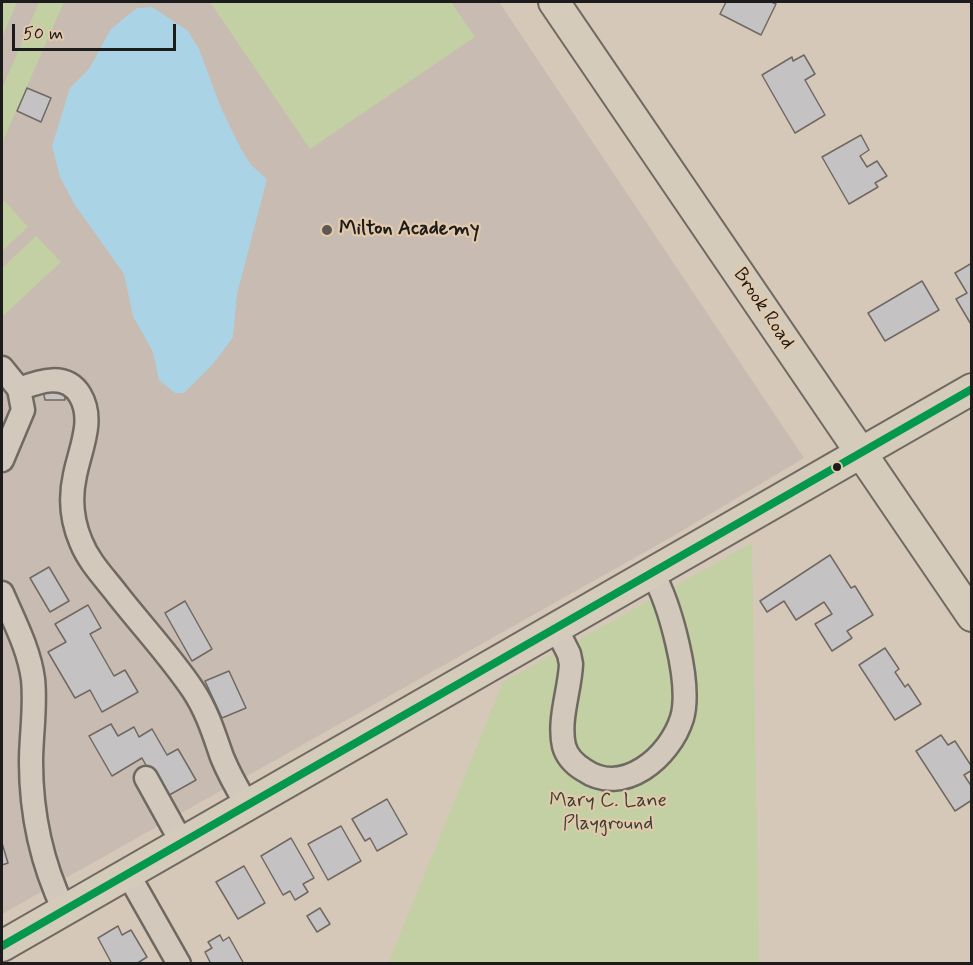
<!DOCTYPE html>
<html>
<head>
<meta charset="utf-8">
<style>
	body { margin:0 }
	#map { position:relative; width:973px; height:965px; overflow:hidden; background:#d6c8b8; font-family:Mynerve,sans-serif }
	canvas { display:block }
	.frame { position:absolute; inset:0; border:3px solid #1c1c1c; pointer-events:none }
	.scale { position:absolute; left:12px; top:24px; width:164px; height:27px; box-sizing:border-box; border:3px solid #1c1c1c; border-top:0; padding-left:8px; font-size:18px; line-height:21px; white-space:nowrap; color:#1c1c1c; -webkit-text-stroke:4px #e3c9ab; paint-order:stroke }
</style>
</head>
<body>
<div id="map">
<canvas width="973" height="965"></canvas>
<div class="frame"></div>
<div class="scale">50 m</div>
</div>
<script>
const ctx = document.querySelector('canvas').getContext('2d');
ctx.lineJoin = 'round';
function fillPath(path, color) { ctx.fillStyle = color; ctx.fill(path, 'evenodd'); }
function trace(path, color, width, dash) { ctx.strokeStyle = color; ctx.lineWidth = width; ctx.lineCap = dash ? 'butt' : 'round'; ctx.setLineDash(dash || []); ctx.stroke(path); }
function drawText(font, color, halo, rows, align = 'center') {
  ctx.font = font + ' Mynerve,sans-serif'; ctx.lineWidth = 4.5; ctx.setLineDash([]); ctx.textBaseline = 'middle'; ctx.strokeStyle = halo; ctx.fillStyle = color; for (const [text, x, y, turn = 0] of rows) {
    ctx.save(); ctx.translate(x, y); ctx.rotate((+turn || 0) * Math.PI / 180); ctx.textAlign = isNaN(turn) ? turn : align; if (halo) ctx.strokeText(text, 0, 0); ctx.fillText(text, 0, 0); ctx.restore();
  }
}
const built = new Path2D(`
	M 2,2 L 499,2 L 804,458 L 675,535 L 2,914 Z`);
const green = new Path2D(`
	M 2,2 L 17,2 L 2,38 Z
	M 39,2 L 64,2 L 2,143 L 2,89 Z
	M 210,2 L 451,2 L 475,37 L 310,149 Z
	M 4,200 L 28,227 L 2,251 L 2,203 Z
	M 36,236 L 61,262 L 4,315 L 2,312 L 2,268 Z
	M 752,543 L 759,963 L 388,964 L 503,682 Z`);
const water = new Path2D(`
	M 152,7 L 188,31 L 199,49 L 221,108 L 241,149 L 251,165 L 267,179 L 237,294 L 233,337 L 213,364 L 184,393 L 175,393 L 159,380 L 153,352 L 133,316 L 124,274 L 75,205 L 60,177 L 52,146 L 70,88 L 89,69 L 111,29 L 137,8 Z`);
const building = new Path2D(`
	M 726,2 L 771,2 L 776,4 L 761,35 L 720,14 Z
	M 804,55 L 815,74 L 805,80 L 825,115 L 795,133 L 762,75 L 792,57 L 793,61 Z
	M 27,88 L 51,98 L 41,122 L 17,111 Z
	M 861,135 L 869,150 L 860,156 L 867,167 L 877,161 L 887,176 L 875,183 L 878,187 L 849,204 L 822,157 Z
	M 972,263 L 972,326 L 956,299 L 967,293 L 955,273 Z
	M 922,281 L 939,310 L 885,341 L 868,313 Z
	M 41,381 L 64,381 L 65,400 L 45,400 Z
	M 830,555 L 851,588 L 855,586 L 873,615 L 847,631 L 852,638 L 832,651 L 815,624 L 832,614 L 824,602 L 796,620 L 784,601 L 767,612 L 760,601 Z
	M 49,567 L 69,601 L 50,612 L 30,578 Z
	M 185,601 L 212,649 L 192,661 L 165,613 Z
	M 88,605 L 101,628 L 90,634 L 114,676 L 125,670 L 138,692 L 102,712 L 90,690 L 75,698 L 48,652 L 66,642 L 55,624 Z
	M 885,648 L 899,669 L 895,672 L 905,687 L 908,684 L 921,704 L 895,720 L 859,665 Z
	M 229,671 L 246,708 L 222,718 L 205,681 Z
	M 111,724 L 118,736 L 134,727 L 139,737 L 152,729 L 167,755 L 178,749 L 196,780 L 164,798 L 142,758 L 112,776 L 89,736 Z
	M 941,735 L 948,745 L 955,741 L 972,767 L 972,770 L 964,775 L 972,787 L 972,800 L 955,811 L 916,751 Z
	M 387,799 L 407,834 L 377,851 L 370,838 L 365,841 L 352,819 Z
	M 341,826 L 361,861 L 328,880 L 308,844 Z
	M 291,838 L 314,878 L 303,884 L 308,892 L 295,900 L 290,891 L 283,895 L 261,856 Z
	M 2,843 L 8,863 L 2,865 Z
	M 244,866 L 265,903 L 238,919 L 216,882 Z
	M 320,908 L 330,924 L 317,932 L 307,916 Z
	M 118,926 L 122,935 L 131,930 L 147,957 L 136,964 L 112,964 L 98,938 Z
	M 220,935 L 223,941 L 229,937 L 244,964 L 211,964 L 205,952 L 212,948 L 208,942 Z`);
const minor = new Path2D(`
	M 2,368 L 19,389 L 23,410 L 2,460
	M 19,389 C 40,381 66,372 80,395 C 95,420 80,449 75,475 C 70,497 72,521 81,542 C 89,562 104,577 117,594 C 142,626 171,657 193,690 C 207,711 214,734 222,757 C 229,774 238,790 247,805
	M 2,593 C 14,621 29,649 33,679 C 36,707 31,735 31,762 C 31,813 42,864 64,910
	M 556,628 L 569,654 L 571,664 C 570,690 558,720 564,746 C 567,757 574,764 584,770 C 623,797 670,757 682,718 C 692,683 670,604 652,572
	M 146,778 L 182,843
	M 128,874 L 179,964`);
const major = new Path2D(`
	M 554,2 L 972,616
	M 2,946 L 972,389`);
const bus1 = new Path2D(`
	M 2,946 L 972,389`);
const markers = [
	[327,230,6,"#5d5853"],
	[837,467,5,"#1c1c1c"]
];
const poiNames = [
	["Milton Academy",339,230]
];
const streetNames = [
	["Brook Road",763,309,56]
];
const parkNames = [
	["Mary C. Lane",608,802],
	["Playground",608,825]
];
fillPath(built, '#c8bbb1');
fillPath(green, '#c2d0a3');
fillPath(water, '#aad4e6');
fillPath(building, '#c5c2c4');
trace(building, '#706962', 1.5);
trace(minor, '#706962', 27);
trace(major, '#706962', 34);
trace(minor, '#d2c8bc', 22);
trace(major, '#d5cbbb', 30);
trace(bus1, '#03984c', 8);
for (const [x, y, r, color] of markers) { const dot = new Path2D(); dot.arc(x, y, r, 0, 2 * Math.PI); ctx.fillStyle = color; ctx.fill(dot); trace(dot, '#e3c9ab', 2); }
drawText('bold 20px', '#1c1c1c', '#e3c9ab', poiNames, 'left');
drawText('20px', '#1c1c1c', '#e3c9ab', streetNames);
drawText('20px', '#3a4134', '#e3c9ab', parkNames);
</script>
</body>
</html>
